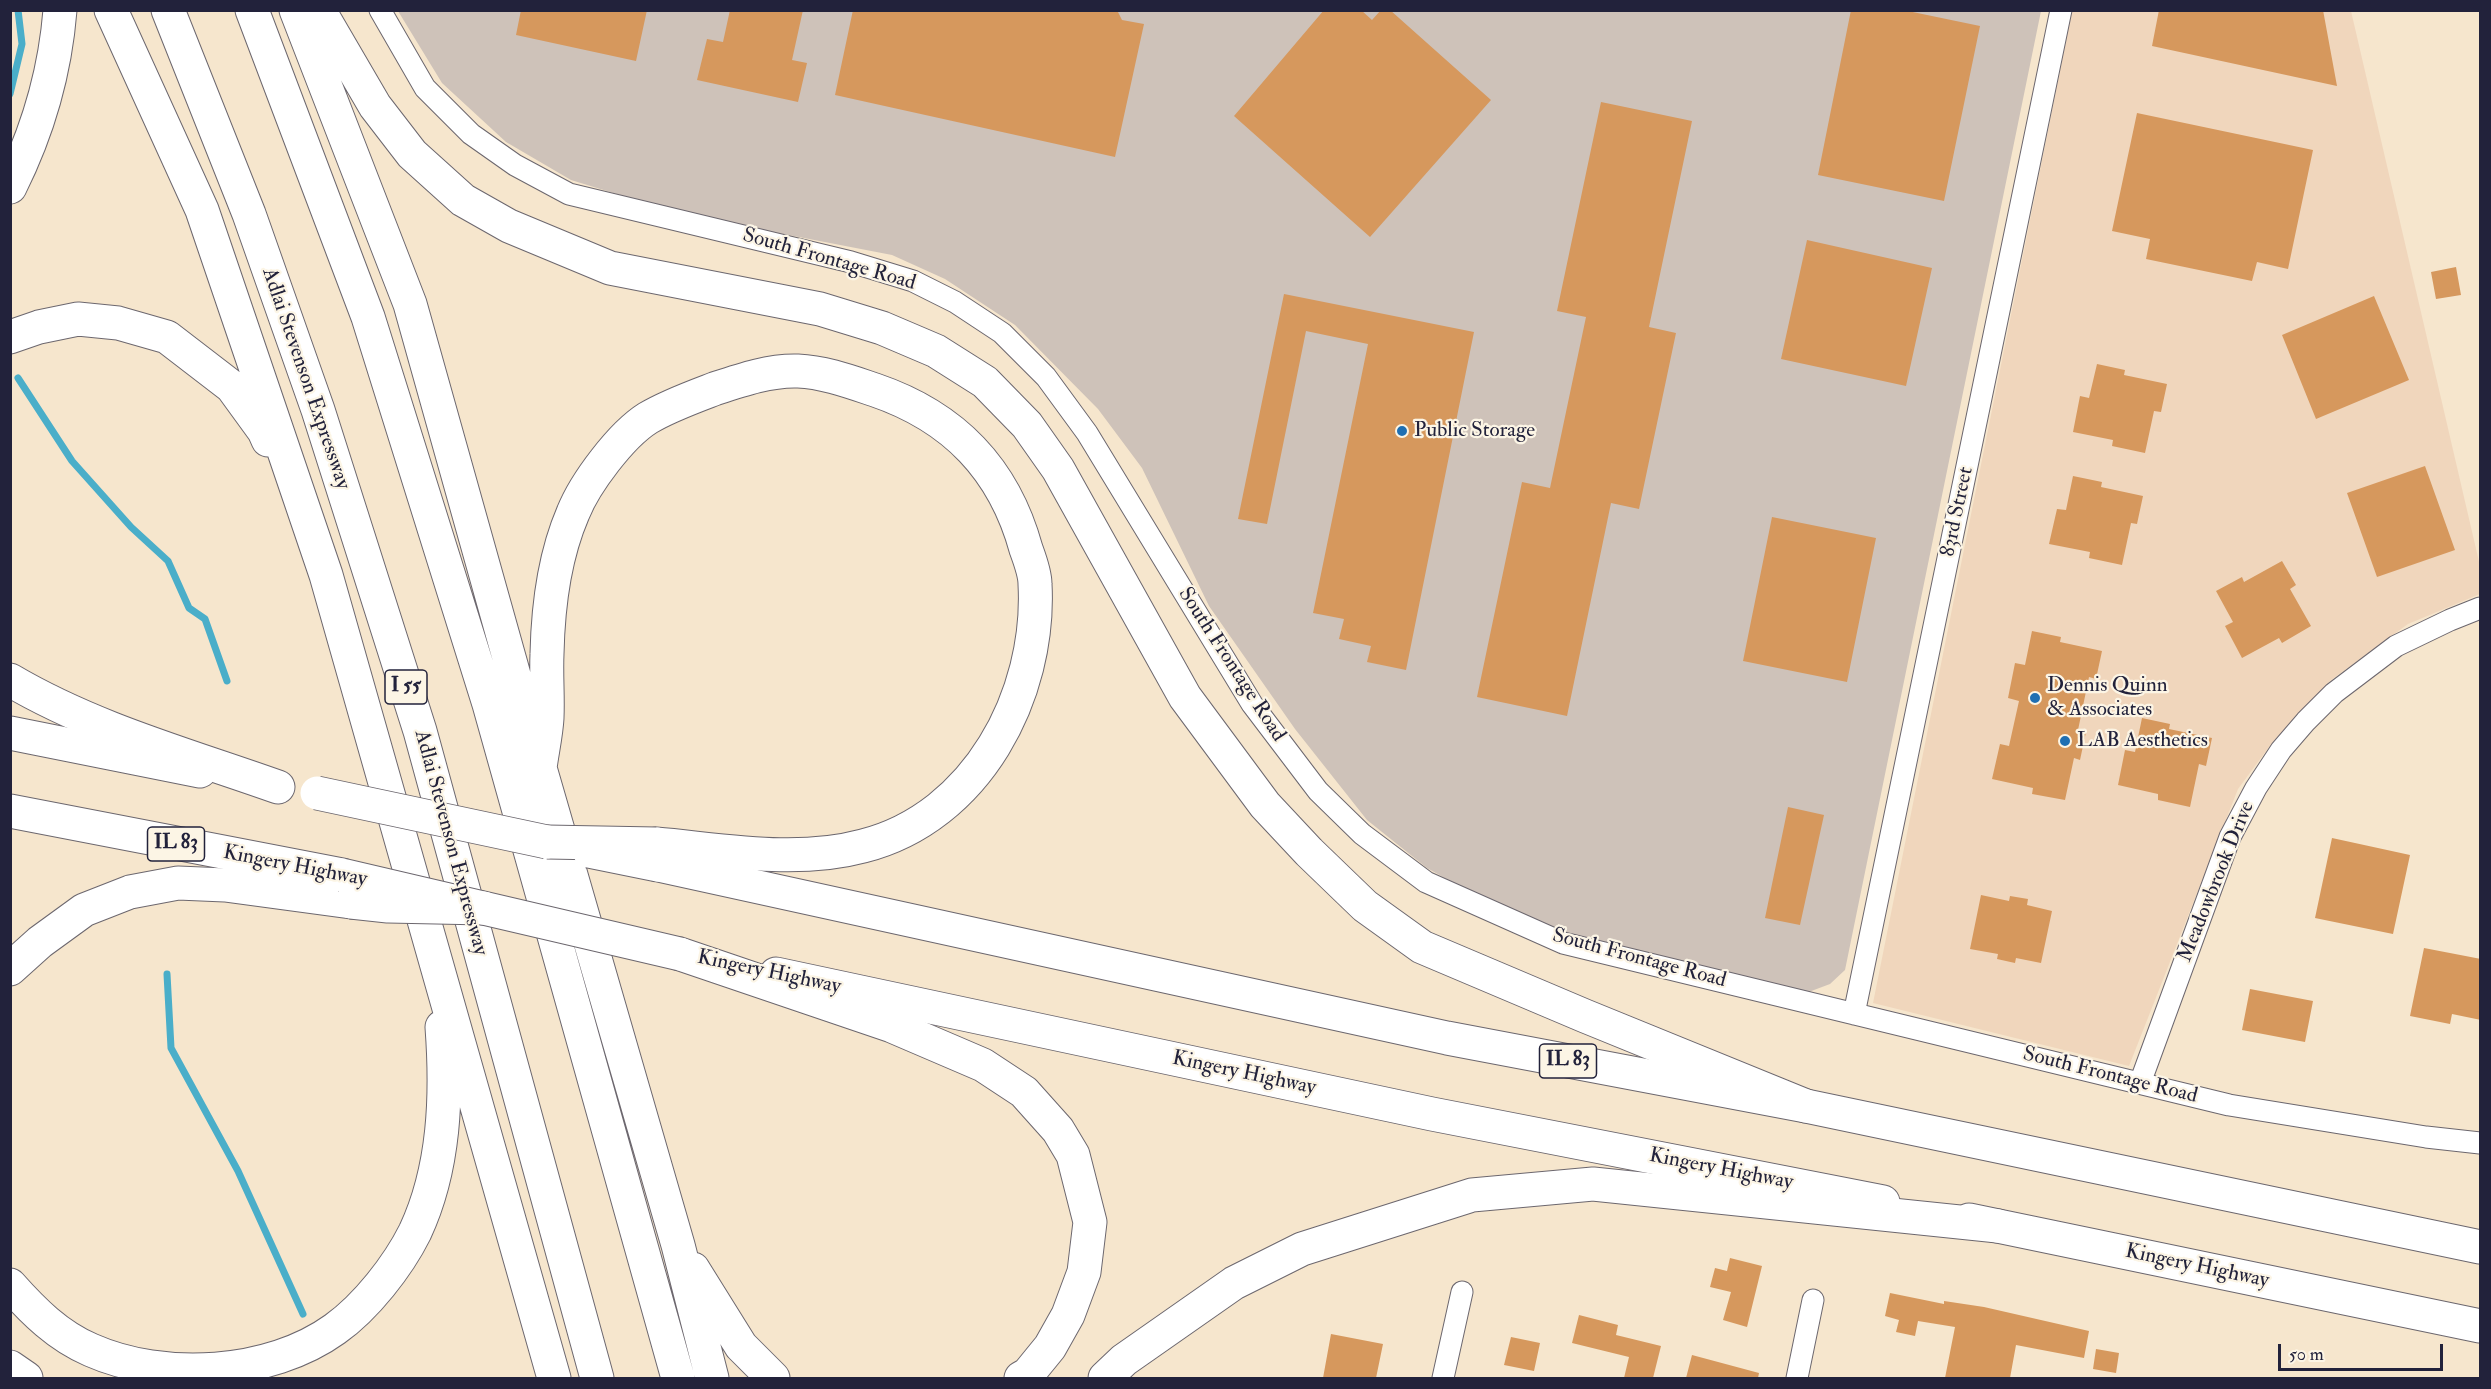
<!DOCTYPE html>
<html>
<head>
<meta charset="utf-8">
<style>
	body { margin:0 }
	#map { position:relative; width:2491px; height:1389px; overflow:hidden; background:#f6e6cd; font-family:"IM FELL Double Pica",serif }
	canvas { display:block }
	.frame { position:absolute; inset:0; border:12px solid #22223b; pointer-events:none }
	.scale { position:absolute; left:2278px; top:1344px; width:165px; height:27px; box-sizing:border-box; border:3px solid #22223b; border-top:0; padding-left:8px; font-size:18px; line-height:21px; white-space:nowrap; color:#22223b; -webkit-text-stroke:4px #fcf5e5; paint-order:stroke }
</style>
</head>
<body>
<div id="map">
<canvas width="2491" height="1389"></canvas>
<div class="frame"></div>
<div class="scale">50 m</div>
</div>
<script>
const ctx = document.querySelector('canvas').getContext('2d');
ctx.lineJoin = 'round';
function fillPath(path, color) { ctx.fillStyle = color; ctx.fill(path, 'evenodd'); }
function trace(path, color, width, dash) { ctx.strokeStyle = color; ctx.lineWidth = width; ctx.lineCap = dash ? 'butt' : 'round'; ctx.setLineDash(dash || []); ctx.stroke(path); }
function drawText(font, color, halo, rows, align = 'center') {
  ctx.font = font + ' "IM FELL Double Pica",serif'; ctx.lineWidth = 4.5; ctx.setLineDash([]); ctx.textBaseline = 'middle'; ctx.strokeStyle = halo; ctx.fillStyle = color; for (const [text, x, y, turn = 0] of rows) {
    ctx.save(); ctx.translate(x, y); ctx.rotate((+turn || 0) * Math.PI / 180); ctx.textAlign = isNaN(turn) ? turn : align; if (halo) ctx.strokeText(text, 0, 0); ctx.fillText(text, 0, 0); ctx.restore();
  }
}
const built = new Path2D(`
	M 2072,11 L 2351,11 L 2480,566 L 2480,594 L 2408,624 L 2331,680 L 2272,743 L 2238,789 L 2129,1066 L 1873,1003 Z`);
const industrial = new Path2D(`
	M 398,11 L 2041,11 L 1845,970 L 1830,984 L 1806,993 L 1771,985 L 1548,928 L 1484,900 L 1427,868 L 1367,820 L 1295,729 L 1209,606 L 1142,468 L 1098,409 L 1015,325 L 945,279 L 892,255 L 685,215 L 571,180 L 506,142 L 442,83 Z`);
const stream = new Path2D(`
	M 10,94 L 22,44 L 18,10
	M 18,378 L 72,461 L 131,527 L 168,561 L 189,608 L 205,619 L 227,681
	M 167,974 L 171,1048 L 238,1171 L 303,1314`);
const building = new Path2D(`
	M 521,10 L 647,10 L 636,61 L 516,35 Z
	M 730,10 L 803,10 L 792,60 L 807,63 L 798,102 L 697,80 L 707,39 L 723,42 Z
	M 853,10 L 1117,10 L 1122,20 L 1144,24 L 1115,157 L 835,95 Z
	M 1324,10 L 1361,10 L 1372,20 L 1381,10 L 1390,10 L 1491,100 L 1370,237 L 1234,116 Z
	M 1851,10 L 1903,10 L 1980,26 L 1944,201 L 1818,175 Z
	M 2159,10 L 2323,10 L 2337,86 L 2152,46 Z
	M 1601,102 L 1692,121 L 1649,327 L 1676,333 L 1639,509 L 1611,503 L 1567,716 L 1477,697 L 1522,482 L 1550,488 L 1586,317 L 1557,311 Z
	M 2137,113 L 2313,150 L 2288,269 L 2257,262 L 2252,281 L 2146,259 L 2150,239 L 2112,231 Z
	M 1807,240 L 1932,268 L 1906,386 L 1781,359 Z
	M 2456,267 L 2461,295 L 2436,299 L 2431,272 Z
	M 1284,294 L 1474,332 L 1406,670 L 1367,662 L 1371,646 L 1339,639 L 1344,619 L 1313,613 L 1368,344 L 1306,331 L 1267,524 L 1238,519 Z
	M 2374,296 L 2409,380 L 2316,419 L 2282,335 Z
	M 2097,364 L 2125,370 L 2124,375 L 2167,384 L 2161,412 L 2154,411 L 2145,453 L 2112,446 L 2113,440 L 2073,432 L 2080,396 L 2089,398 Z
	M 2425,466 L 2455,550 L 2377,577 L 2347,493 Z
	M 2073,476 L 2102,482 L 2101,487 L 2143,496 L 2137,524 L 2131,523 L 2122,565 L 2089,558 L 2090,552 L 2049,544 L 2057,509 L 2066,510 Z
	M 1772,517 L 1876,538 L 1847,682 L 1743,661 Z
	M 2282,561 L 2296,585 L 2290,589 L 2311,626 L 2282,643 L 2279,638 L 2242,658 L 2225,626 L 2233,622 L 2216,591 L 2242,577 L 2244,582 Z
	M 2032,631 L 2061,637 L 2060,642 L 2102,651 L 2096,679 L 2089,677 L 2078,730 L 2086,732 L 2080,760 L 2074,758 L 2065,800 L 2032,794 L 2033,788 L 1992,779 L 2000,744 L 2009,746 L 2019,701 L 2008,698 L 2015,663 L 2025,665 Z
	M 2142,718 L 2170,724 L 2169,729 L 2212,738 L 2206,766 L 2199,764 L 2190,807 L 2158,800 L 2158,794 L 2118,785 L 2125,750 L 2135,752 Z
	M 1788,807 L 1824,815 L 1800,925 L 1765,918 Z
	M 2332,838 L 2410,855 L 2393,934 L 2315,918 Z
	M 1981,895 L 2009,901 L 2010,896 L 2028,899 L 2027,905 L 2052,911 L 2041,963 L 2016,958 L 2015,963 L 1997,959 L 1998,954 L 1970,949 Z
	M 2424,948 L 2481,959 L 2481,1020 L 2452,1014 L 2450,1024 L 2410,1016 Z
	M 2250,989 L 2313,1001 L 2305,1042 L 2242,1030 Z
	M 1730,1258 L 1762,1266 L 1747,1327 L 1723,1320 L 1731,1292 L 1710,1287 L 1715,1268 L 1727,1271 Z
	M 1890,1293 L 1944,1304 L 1944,1301 L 1984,1307 L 2089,1331 L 2084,1358 L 2016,1345 L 2010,1378 L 1945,1378 L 1955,1327 L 1918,1321 L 1915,1336 L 1896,1332 L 1899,1320 L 1885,1316 Z
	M 1579,1315 L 1618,1325 L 1616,1335 L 1661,1346 L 1653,1378 L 1624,1378 L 1629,1357 L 1572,1343 Z
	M 1331,1334 L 1383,1344 L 1376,1378 L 1323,1378 Z
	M 1511,1337 L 1540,1343 L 1534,1371 L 1504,1365 Z
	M 2096,1349 L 2119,1353 L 2116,1373 L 2093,1369 Z
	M 1692,1355 L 1759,1373 L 1758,1378 L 1686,1378 Z`);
const minor = new Path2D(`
	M 380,10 L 425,88 L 471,134 L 515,165 L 569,194 L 851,262 L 913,281 L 955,302 L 1002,333 L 1046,377 L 1087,433 L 1252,704 L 1318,791 L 1362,834 L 1426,882 L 1563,943 L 2229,1105 L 2426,1137 L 2480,1143
	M 1854,1014 L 2061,10
	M 2140,1083 L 2230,837 L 2256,788 L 2281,750 L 2306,721 L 2334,693 L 2396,646 L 2450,620 L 2480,608
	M 1443,1378 L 1462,1292
	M 1797,1378 L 1813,1300`);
const primary = new Path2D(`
	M 658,865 L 1447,1038 L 1806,1106 L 2480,1247
	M 776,974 L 1432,1114 L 1883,1202
	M 1969,1220 L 2480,1326`);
const trunk = new Path2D(`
	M 10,733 L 200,771
	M 10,811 L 342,875`);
const motorway = new Path2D(`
	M 111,10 L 202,210 L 326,575 L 554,1378
	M 168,10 L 249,214 L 318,410 L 420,731 L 597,1378
	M 252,10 L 368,317 L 489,704 L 678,1378
	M 296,10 L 410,304 L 540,768 L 678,1245 L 712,1378
	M 319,10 L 375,106 L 412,154 L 463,200 L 509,226 L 610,268 L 820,309 L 882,328 L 936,351 L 985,382 L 1027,425 L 1058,469 L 1185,697 L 1265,805 L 1309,852 L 1365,906 L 1422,947 L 1585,1016 L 1806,1106
	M 10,187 C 38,131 55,73 60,10
	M 10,337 L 39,327 L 78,319 L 118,323 L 167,337 L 232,387 L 264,431 L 268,440
	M 10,680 C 93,729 188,755 278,787
	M 540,768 C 542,752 546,735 547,718 C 548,697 546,675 547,654 C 548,606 554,557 573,513 C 585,483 621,435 648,418 C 668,406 693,397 714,389 C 741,380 770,370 798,371 C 824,372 851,382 875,390 C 954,417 1004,469 1026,549 C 1030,560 1035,573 1035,584 C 1041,695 977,817 863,846 C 796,864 724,850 656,844
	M 680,954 L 892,1026 L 983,1065 L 1024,1092 L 1058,1130 L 1073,1155 L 1090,1222 L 1084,1272 L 1068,1315 L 1050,1347 L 1028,1374 L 1021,1378
	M 10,969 L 40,942 L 84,910 L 130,892 L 178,883 L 225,885 L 351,902
	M 693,1269 L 741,1346 L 773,1378
	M 10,1285 C 33,1311 58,1336 91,1350 C 163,1382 270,1376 335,1329 C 366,1307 398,1266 415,1232 C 445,1168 447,1095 442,1027
	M 10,1367 L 26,1378
	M 1105,1378 L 1124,1360 L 1234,1283 L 1302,1249 L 1472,1195 L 1593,1184 L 1998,1226`);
const primaryBridge = new Path2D(`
	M 589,851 L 658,865`);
const trunkBridge = new Path2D(`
	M 317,793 L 547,842
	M 342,875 L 680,954`);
const motorwayBridge = new Path2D(`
	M 547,842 L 656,844
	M 351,902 L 388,906 L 484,908`);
const markers = [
	[1402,431,6,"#1f6fb2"],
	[2035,698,6,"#1f6fb2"],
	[2065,741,6,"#1f6fb2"]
];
const shields = [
	[406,687,42],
	[176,844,57],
	[1568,1061,57]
];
const shieldNames = [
	["I 55",406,687],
	["IL 83",176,844],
	["IL 83",1568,1061]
];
const streetNames = [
	["South Frontage Road",829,260,16],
	["Adlai Stevenson Expressway",305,379,71],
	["83rd Street",1958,512,-78],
	["South Frontage Road",1231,665,57],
	["Adlai Stevenson Expressway",450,843,75],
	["Kingery Highway",295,867,11],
	["Meadowbrook Drive",2217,882,-68],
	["South Frontage Road",1639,959,15],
	["Kingery Highway",769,973,12],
	["Kingery Highway",1244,1074,12],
	["South Frontage Road",2110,1076,14],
	["Kingery Highway",1721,1170,11],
	["Kingery Highway",2197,1267,12]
];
const poiNames = [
	["Public Storage",1414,431],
	["Dennis Quinn",2047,686],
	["& Associates",2047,710],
	["LAB Aesthetics",2077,741]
];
fillPath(built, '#f0d6bc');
fillPath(industrial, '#cec2b9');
trace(stream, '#4aaec9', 7);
fillPath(building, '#d6985d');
trace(minor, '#6c676e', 23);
trace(primary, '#6c676e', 35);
trace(trunk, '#6c676e', 35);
trace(motorway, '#6c676e', 35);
trace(minor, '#fff', 21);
trace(primary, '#fff', 33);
trace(trunk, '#fff', 33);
trace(motorway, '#fff', 33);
trace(primaryBridge, '#6c676e', 35, []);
trace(trunkBridge, '#6c676e', 35, []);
trace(motorwayBridge, '#6c676e', 35, []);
trace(primaryBridge, '#fff', 33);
trace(trunkBridge, '#fff', 33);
trace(motorwayBridge, '#fff', 33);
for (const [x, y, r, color] of markers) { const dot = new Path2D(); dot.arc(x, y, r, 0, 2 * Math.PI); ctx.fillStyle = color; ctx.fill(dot); trace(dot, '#fcf5e5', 2); }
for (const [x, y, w] of shields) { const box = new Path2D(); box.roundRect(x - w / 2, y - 17, w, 34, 4.5); ctx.fillStyle = '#fcf5e5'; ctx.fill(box); trace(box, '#22223b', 1.5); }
drawText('bold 20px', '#22223b', null, shieldNames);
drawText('21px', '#22223b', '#fcf5e5', streetNames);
drawText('21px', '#22223b', '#fcf5e5', poiNames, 'left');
</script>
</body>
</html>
